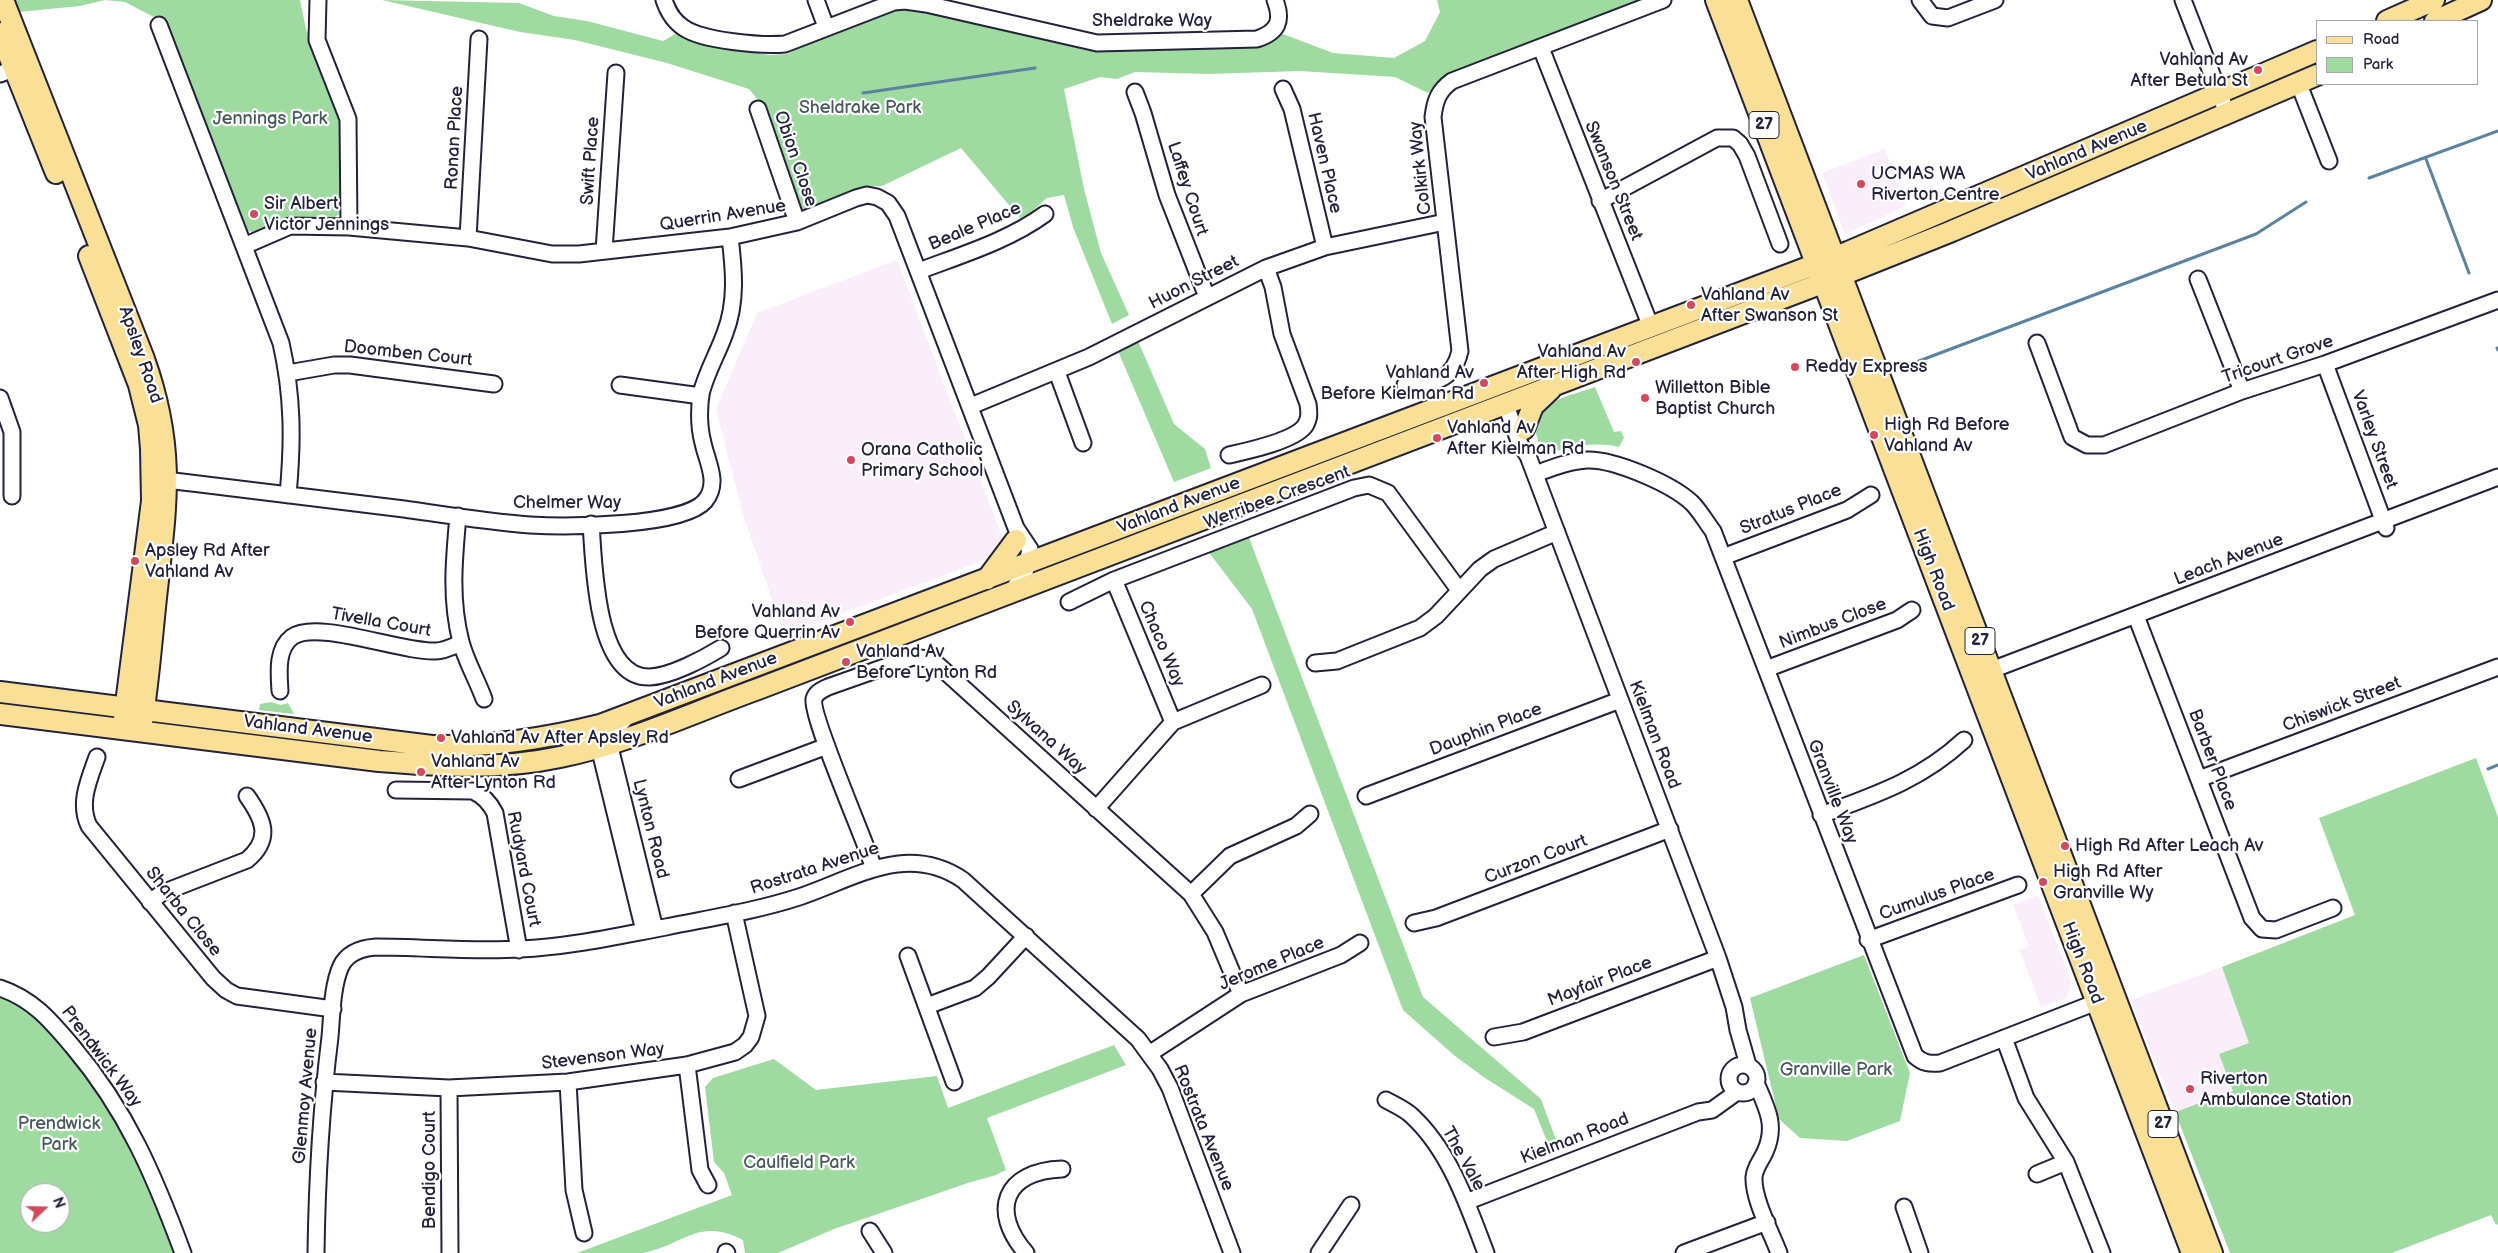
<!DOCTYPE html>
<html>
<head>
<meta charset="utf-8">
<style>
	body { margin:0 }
	#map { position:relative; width:2498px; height:1253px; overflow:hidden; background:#fff; font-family:"Balsamiq Sans",sans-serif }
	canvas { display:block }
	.legend { position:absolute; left:2316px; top:20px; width:162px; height:65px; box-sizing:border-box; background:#fff; border:1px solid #a7a7b1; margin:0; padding:6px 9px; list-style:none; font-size:15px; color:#22223b }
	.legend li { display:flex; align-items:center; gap:10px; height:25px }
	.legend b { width:25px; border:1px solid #a7a7b1 }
	.north { position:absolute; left:20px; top:1183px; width:50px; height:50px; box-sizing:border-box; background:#fff; border:1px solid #a7a7b1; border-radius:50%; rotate:69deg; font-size:14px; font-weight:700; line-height:20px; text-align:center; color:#22223b }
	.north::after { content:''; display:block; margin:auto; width:18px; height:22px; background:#d1495b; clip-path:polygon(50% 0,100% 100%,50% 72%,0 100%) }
</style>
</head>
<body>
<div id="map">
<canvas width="2498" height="1253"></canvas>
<ul class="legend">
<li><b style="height:6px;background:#fadf96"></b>Road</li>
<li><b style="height:14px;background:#9fdaa0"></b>Park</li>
</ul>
<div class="north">N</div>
</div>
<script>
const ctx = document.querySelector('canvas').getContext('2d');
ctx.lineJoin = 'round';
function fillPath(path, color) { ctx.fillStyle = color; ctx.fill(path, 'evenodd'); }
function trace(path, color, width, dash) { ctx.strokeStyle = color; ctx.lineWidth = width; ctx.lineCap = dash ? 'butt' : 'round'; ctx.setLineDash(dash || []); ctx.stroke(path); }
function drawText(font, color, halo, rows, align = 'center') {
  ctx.font = font + ' "Balsamiq Sans",sans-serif'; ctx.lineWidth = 4.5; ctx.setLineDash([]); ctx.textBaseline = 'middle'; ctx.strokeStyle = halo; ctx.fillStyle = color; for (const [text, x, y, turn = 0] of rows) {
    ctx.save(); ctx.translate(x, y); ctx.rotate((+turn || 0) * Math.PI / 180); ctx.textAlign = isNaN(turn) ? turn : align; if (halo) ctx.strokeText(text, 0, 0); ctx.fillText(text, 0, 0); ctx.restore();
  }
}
const built = new Path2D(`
	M 1885,149 L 1906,206 L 1845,234 L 1822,173 Z
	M 897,260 L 1004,542 L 993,557 L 784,635 L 742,511 L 716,409 L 757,313 Z
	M 2038,895 L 2072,984 L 2066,998 L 2041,1007 L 2020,950 L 2029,946 L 2013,905 Z
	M 2222,967 L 2250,1043 L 2233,1091 L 2175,1112 L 2131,1000 Z`);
const green = new Path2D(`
	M 15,0 L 300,0 L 306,29 L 341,122 L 343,194 L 339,214 L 331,220 L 258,233 L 248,231 L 240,225 L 165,23 L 230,11 L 165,23 L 125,2 L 105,0 L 80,6 L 19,12 Z
	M 382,0 L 519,3 L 554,16 L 587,21 L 663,41 L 677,33 L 691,40 L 769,55 L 787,54 L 821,37 L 901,7 L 919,9 L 1109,49 L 1264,45 L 1283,34 L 1333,53 L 1394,58 L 1425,41 L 1440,12 L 1437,0 L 1642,0 L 1440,83 L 1428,93 L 1395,77 L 1300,71 L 1208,74 L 1135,72 L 1117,79 L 1100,77 L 1064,89 L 1084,189 L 1101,253 L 1129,315 L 1112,324 L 1073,227 L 1064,195 L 1047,198 L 1030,213 L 1020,218 L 961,148 L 882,186 L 867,187 L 807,211 L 797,207 L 758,100 L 749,89 L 667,63 L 575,40 L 520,32 Z
	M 1138,341 L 1174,424 L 1205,449 L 1211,468 L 1174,482 L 1118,351 Z
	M 1595,387 L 1614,432 L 1621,431 L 1624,438 L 1619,447 C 1593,441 1573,447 1548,453 L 1540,448 L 1534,425 C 1544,398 1571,396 1595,387 Z
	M 1248,535 L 1423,997 L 1541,1099 L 1559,1148 L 1551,1151 L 1534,1109 L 1485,1078 L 1455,1056 L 1403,1010 L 1252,609 L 1207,550 Z
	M 271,702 L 281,705 L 288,703 L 294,714 L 259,710 L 260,704 Z
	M 2476,758 L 2498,817 L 2498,1224 L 2496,1225 L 2491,1215 L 2392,1253 L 2230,1253 L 2175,1112 L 2233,1091 L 2219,1054 L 2249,1043 L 2222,967 L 2355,915 L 2319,818 Z
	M 1864,955 L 1910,1073 L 1900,1121 L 1847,1141 L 1800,1138 L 1779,1119 L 1750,998 Z
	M 0,994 L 27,1007 L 84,1069 L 136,1151 L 176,1253 L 0,1253 ZM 30,1193 L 60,1193 L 60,1223 L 30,1223 Z
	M 1114,1045 L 1126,1065 L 987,1118 L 1006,1170 L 996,1175 L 968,1183 L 834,1229 L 778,1253 L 745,1253 L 743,1240 C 697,1217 685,1245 643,1253 C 623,1253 598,1253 577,1253 L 732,1195 L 724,1173 L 714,1162 L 705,1087 L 713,1078 L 774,1059 L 816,1090 L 937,1076 L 948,1108 Z`);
const stream = new Path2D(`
	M 863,93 L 1035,68
	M 2426,159 L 2469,273
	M 2369,178 L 2498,131
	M 2497,348 L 2498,350
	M 1903,367 L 2256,234 L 2306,202
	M 2488,769 L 2498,765`);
const minor = new Path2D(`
	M 318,0 L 317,40 L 348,119 L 349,227
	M 664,0 C 668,12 673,21 684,28 C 703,41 762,46 785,44 L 894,2 L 905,1 L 926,4 L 1097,43 L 1257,39 C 1278,32 1283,21 1275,0
	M 816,0 L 826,27
	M 1920,0 L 1932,16 L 1948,18 L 1995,0
	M 2183,0 L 2227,113
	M 159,25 L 281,343 C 293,396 293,441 288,495
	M 1541,48 L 1651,327
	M 0,74 L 24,65
	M 2298,82 L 2329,161
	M 1283,89 L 1292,109 L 1325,247
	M 1135,92 L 1143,113 L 1167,195 L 1207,297
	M 758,109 L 797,222
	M 1600,201 L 1717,138 L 1733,138 L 1740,144 L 1747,156 L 1780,244
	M 468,238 L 479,39
	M 244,246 L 290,226 L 349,227 L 468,238 L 552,254 L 579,254 L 730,237 L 797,222 L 856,198 L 867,195 L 877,197 L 888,203 L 897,216 L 1016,528 L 1030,549 L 1025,573 L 1012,591
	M 604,251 L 616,73
	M 919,271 C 961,255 1008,241 1045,214
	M 2198,279 L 2242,391
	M 2037,343 L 2072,437 L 2087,445 L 2104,445 L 2242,391 L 2325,364 L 2498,300
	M 2325,364 L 2386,528
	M 1057,372 L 1083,443
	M 288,373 L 334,365 L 350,365 L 494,384
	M 620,385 L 701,396
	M 1405,385 C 1433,383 1453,382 1460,351 L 1433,117 C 1435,101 1438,91 1452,81 L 1663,0
	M 0,398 L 12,432 L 12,496
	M 971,406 L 1089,357 L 1266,268 L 1325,247 L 1445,222
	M 1508,411 L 1520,444 L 1528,456 L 1718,958 L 1734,1007 L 1738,1030 L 1748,1065
	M 1229,455 C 1247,451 1294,441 1305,426 C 1310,418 1309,412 1308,404 L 1282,334 L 1273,287 L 1266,268
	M 1535,474 C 1552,468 1569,461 1587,460 C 1614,459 1672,484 1692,503 C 1700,511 1706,522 1713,531 L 1915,1056 C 1923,1063 1929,1064 1940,1063 L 2107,998
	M 157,481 L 174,481 C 251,490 328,500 404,509 C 446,515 488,522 530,525 C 565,527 683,527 705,501 C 720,483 707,462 703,443 C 699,428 699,409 701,394 C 706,373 718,353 725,333 C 737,302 734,270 730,237
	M 458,516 C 454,559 450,600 461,642 C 466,661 477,680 484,699
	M 591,524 C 594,562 595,679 650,677 C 671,676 703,659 721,648
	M 1723,557 L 1847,510 L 1871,495
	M 1114,580 L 1173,722
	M 1069,602 L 1114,580 L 1354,488 L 1369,485 L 1388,493 L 1459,590
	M 2136,616 L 2252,918 L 2262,929 L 2276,930 L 2333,908
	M 1315,663 L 1337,661 L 1420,628 L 1436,616 L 1480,569 L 1494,559 L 1557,532
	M 1766,669 L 1897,620 L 1912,610
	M 1981,674 L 2498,477
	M 280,691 C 279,674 276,649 292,637 C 317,619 403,653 436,651 C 444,651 454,646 461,643
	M 626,718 L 599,747 L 644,931
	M 569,740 L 586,737 L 609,743 L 655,929
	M 97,757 C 89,780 78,803 89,826 L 213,978 L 226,990 L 237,996 L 333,1009
	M 739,779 L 827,746
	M 2199,779 L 2498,667
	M 396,790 L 473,791 C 484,796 490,803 495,813 L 519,950
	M 1366,796 L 1620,700
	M 1096,809 L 1173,722 L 1262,685
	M 1821,815 C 1875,795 1921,780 1964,740
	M 874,869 C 866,842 810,715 814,699 C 816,692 822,690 828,687 L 913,657 L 927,659 L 938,665 L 1191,894 L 1215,932 L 1241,994
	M 1191,894 L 1230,856 L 1296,826 L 1310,814
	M 150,902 L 162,893 L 247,860 C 272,839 264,820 247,796
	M 1414,923 L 1436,918 L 1670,829
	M 1868,940 L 2018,885
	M 908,956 L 954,1082
	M 0,988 C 33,999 51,1021 73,1047 C 127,1111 154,1175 183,1253
	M 927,1006 L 975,988 L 988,977 L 1026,936
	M 1494,1037 L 1523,1032 L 1718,958
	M 2004,1038 L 2026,1098 L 2066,1162 L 2102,1253
	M 1149,1054 L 1241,994 L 1341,955 L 1360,943
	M1729 1079a14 14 0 1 1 28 0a14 14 0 1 1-28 0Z
	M 687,1065 L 700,1170 L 708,1185
	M 324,1082 L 449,1088 L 568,1082 L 687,1065 L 735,1052 L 745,1045 L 751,1037 L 757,1016 L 734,913
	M 568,1082 L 574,1190 L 584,1233
	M 1756,1083 C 1767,1108 1777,1126 1765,1152 C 1761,1161 1755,1167 1754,1177 C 1753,1199 1771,1232 1779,1253
	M 449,1088 L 450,1253
	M 1386,1100 C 1395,1105 1405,1109 1412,1116 C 1450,1151 1468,1206 1486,1253
	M 2037,1174 L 2066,1162
	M 1466,1202 L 1698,1112 L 1712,1110 L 1737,1092
	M 1904,1207 L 1920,1253
	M 870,1231 L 884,1253
	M 726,1252 L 727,1253
	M 316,1253 C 317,1180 321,1109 330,1037 C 332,1015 332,986 341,966 C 348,952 362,948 376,947 C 424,947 472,952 520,949 C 569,947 617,936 666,927 C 710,918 756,911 799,897 C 855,878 907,842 963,880 L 1138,1039 L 1160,1069 L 1170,1088 L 1232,1253
	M 1026,1253 C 989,1210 1005,1171 1062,1169
	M 1319,1253 L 1351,1205
	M 1684,1253 L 1767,1222`);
const major = new Path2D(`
	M 3,0 L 144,359 C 175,446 167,500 157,589 C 152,633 149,678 142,722
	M 1716,0 L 2192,1253
	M 1737,0 L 2212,1253
	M 2387,21 L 2434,0
	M 2435,21 L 2481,0
	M 0,33 L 56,173
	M 89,256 L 139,385 L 149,425 L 151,449 L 152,501 L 124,719
	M 1524,429 L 1533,406 L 1551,389
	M 987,579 L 1016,540
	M 0,692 L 432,746 C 490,747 544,739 600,725 L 1848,252 L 2317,51
	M 0,714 L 379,761 C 440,766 500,770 560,757 C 626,744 694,712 758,689 L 1812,287 L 1952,231 L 2317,75`);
const markers = [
	[2258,70,5,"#d1495b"],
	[1861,184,5,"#d1495b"],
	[254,214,5,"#d1495b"],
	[1691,305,5,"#d1495b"],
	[1636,362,5,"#d1495b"],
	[1795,367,5,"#d1495b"],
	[1484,383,5,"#d1495b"],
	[1645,398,5,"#d1495b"],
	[1874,435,5,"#d1495b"],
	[1437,438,5,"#d1495b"],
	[851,460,5,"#d1495b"],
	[135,561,5,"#d1495b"],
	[850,622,5,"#d1495b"],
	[846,662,5,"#d1495b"],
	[441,738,5,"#d1495b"],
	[421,772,5,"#d1495b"],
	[2065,846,5,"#d1495b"],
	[2043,882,5,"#d1495b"],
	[2190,1089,5,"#d1495b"]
];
const shields = [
	[1764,125,30],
	[1980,641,30],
	[2163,1124,30]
];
const shieldNames = [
	["27",1764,125],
	["27",1980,641],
	["27",2163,1124]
];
const streetNames = [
	["Sheldrake Way",1152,21],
	["Ronan Place",455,138,-87],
	["Vahland Avenue",2087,151,-23],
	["Obion Close",795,159,71],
	["Swift Place",591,161,-86],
	["Haven Place",1324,163,77],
	["Colkirk Way",1421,168,-96],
	["Swanson Street",1613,181,68],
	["Laffey Court",1187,189,72],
	["Querrin Avenue",723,216,-9],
	["Beale Place",975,227,-23],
	["Huon Street",1194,283,-27],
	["Doomben Court",408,354,6],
	["Apsley Road",140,355,71],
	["Tricourt Grove",2278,360,-19],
	["Varley Street",2374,440,70],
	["Werribee Crescent",1277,498,-20],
	["Chelmer Way",567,503],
	["Vahland Avenue",1179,506,-21],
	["Stratus Place",1791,510,-22],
	["Leach Avenue",2229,560,-21],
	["High Road",1933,570,69],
	["Tivella Court",381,623,10],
	["Nimbus Close",1833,624,-21],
	["Chaco Way",1161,644,67],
	["Vahland Avenue",716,681,-21],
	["Chiswick Street",2342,705,-21],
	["Vahland Avenue",308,730,7],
	["Dauphin Place",1486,730,-21],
	["Kielman Road",1654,735,69],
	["Sylvana Way",1046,738,42],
	["Barber Place",2212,760,69],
	["Granville Way",1832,792,69],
	["Lynton Road",650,829,76],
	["Curzon Court",1536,860,-21],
	["Rudyard Court",523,869,79],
	["Rostrata Avenue",815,869,-18],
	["Cumulus Place",1937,895,-20],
	["Sharba Close",183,912,51],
	["High Road",2082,963,69],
	["Jerome Place",1272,964,-23],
	["Mayfair Place",1600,982,-21],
	["Prendwick Way",101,1057,53],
	["Stevenson Way",603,1057,-7],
	["Glenmoy Avenue",306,1096,-85],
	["Rostrata Avenue",1203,1128,68],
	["Kielman Road",1575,1139,-21],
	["The Vale",1463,1159,61],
	["Bendigo Court",430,1170,-90]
];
const poiNames = [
	["Vahland Av",2248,60,"right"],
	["After Betula St",2248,81,"right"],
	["UCMAS WA",1871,174],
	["Riverton Centre",1871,195],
	["Sir Albert",264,204],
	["Victor Jennings",264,225],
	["Vahland Av",1701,295],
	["After Swanson St",1701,316],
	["Vahland Av",1626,352,"right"],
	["After High Rd",1626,373,"right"],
	["Reddy Express",1805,367],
	["Vahland Av",1474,373,"right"],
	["Before Kielman Rd",1474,394,"right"],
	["Willetton Bible",1655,388],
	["Baptist Church",1655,409],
	["High Rd Before",1884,425],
	["Vahland Av",1884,446],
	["Vahland Av",1447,428],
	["After Kielman Rd",1447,449],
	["Orana Catholic",861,450],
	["Primary School",861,471],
	["Apsley Rd After",145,551],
	["Vahland Av",145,572],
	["Vahland Av",840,612,"right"],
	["Before Querrin Av",840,633,"right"],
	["Vahland Av",856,652],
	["Before Lynton Rd",856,673],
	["Vahland Av After Apsley Rd",451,738],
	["Vahland Av",431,762],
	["After Lynton Rd",431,783],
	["High Rd After Leach Av",2075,846],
	["High Rd After",2053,872],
	["Granville Wy",2053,893],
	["Riverton",2200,1079],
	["Ambulance Station",2200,1100]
];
const parkNames = [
	["Sheldrake Park",860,108],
	["Jennings Park",270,119],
	["Granville Park",1836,1070],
	["Prendwick",59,1124],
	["Park",59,1145],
	["Caulfield Park",799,1163]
];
fillPath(built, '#faeefa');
fillPath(green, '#9fdaa0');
trace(stream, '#5b839f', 3);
trace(minor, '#22223b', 19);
trace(major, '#22223b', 24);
trace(minor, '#fff', 15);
trace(major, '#fadf96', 20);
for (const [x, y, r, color] of markers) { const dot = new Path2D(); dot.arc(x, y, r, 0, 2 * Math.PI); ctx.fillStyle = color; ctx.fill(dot); trace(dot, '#fff', 2); }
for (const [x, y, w] of shields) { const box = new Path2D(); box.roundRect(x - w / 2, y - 13.5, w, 27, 4); ctx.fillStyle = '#fff'; ctx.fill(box); trace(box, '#22223b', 1); }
drawText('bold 16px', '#22223b', null, shieldNames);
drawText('18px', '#22223b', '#fff', streetNames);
drawText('18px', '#22223b', '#fff', poiNames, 'left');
drawText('18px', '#485959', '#fff', parkNames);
</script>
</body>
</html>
